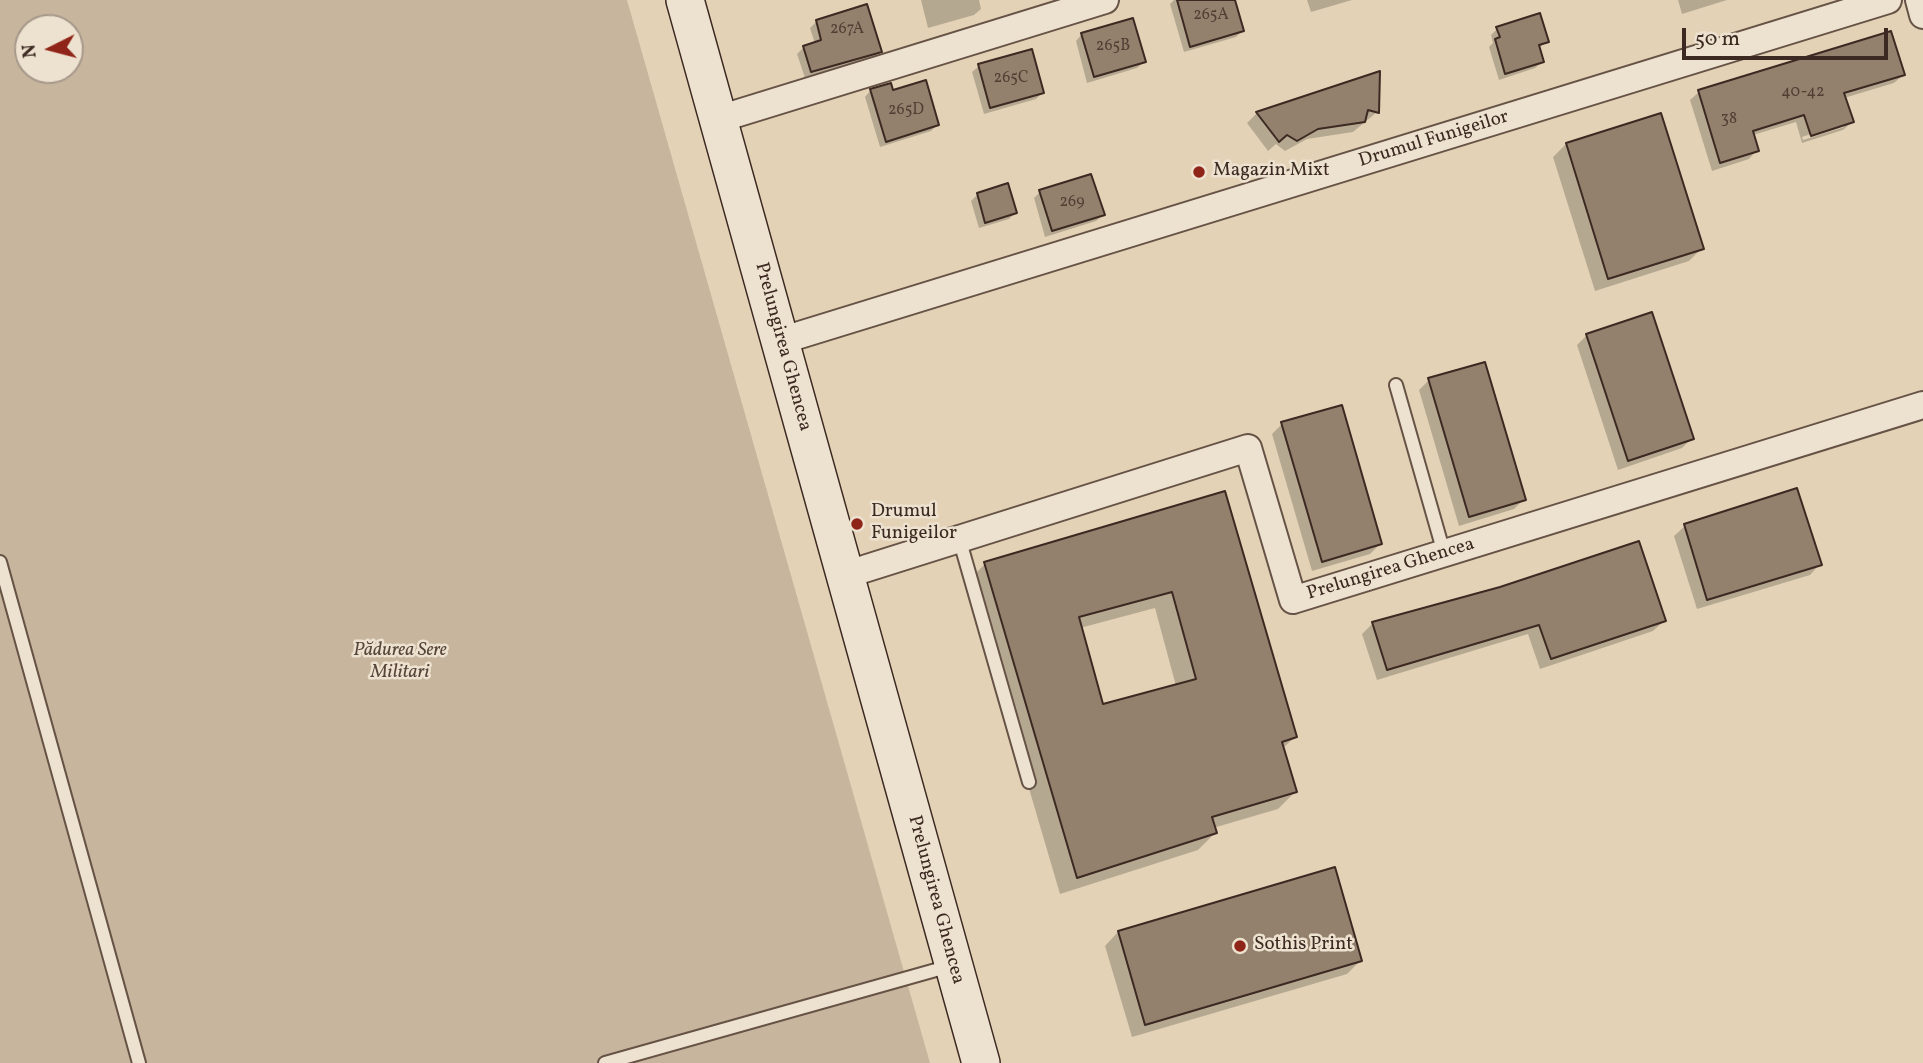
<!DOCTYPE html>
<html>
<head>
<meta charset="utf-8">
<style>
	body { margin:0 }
	#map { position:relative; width:1923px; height:1063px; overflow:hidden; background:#e3d2b6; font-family:Vollkorn,serif }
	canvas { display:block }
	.north { position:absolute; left:14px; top:14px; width:70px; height:70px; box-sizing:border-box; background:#ede2d0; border:2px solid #a6988a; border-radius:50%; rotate:264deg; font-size:19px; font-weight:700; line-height:28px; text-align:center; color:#3c2921 }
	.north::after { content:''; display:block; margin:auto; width:24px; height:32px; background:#8f2418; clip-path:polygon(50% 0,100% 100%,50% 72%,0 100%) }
	.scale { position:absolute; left:1682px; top:28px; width:206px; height:32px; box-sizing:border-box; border:4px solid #3c2921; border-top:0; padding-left:9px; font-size:21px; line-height:24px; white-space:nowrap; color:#3c2921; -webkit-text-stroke:5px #ede2d0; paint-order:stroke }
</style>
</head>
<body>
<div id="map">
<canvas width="1923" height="1063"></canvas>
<div class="north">N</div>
<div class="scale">50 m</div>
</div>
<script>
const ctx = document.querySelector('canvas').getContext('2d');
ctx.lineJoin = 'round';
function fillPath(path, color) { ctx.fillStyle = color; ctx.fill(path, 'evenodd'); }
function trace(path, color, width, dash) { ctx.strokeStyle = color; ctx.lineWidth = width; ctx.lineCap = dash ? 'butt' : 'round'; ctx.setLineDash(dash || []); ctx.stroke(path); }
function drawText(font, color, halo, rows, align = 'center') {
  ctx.font = font + ' Vollkorn,serif'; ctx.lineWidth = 5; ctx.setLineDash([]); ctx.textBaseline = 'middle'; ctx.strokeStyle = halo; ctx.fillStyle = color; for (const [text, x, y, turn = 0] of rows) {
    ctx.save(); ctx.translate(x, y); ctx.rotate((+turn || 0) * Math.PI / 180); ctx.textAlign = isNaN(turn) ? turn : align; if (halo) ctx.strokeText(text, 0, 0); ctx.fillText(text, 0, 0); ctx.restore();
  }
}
const green = new Path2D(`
	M 0,0 L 627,0 L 930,1063 L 0,1063 ZM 28,28 L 70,28 L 70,70 L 28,70 Z`);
const shadow = new Path2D(`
	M 921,0 L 979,0 L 981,9 L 974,15 L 928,28 Z
	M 1174,0 L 1233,0 L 1242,31 L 1236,37 L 1184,52 L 1170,4 Z
	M 1307,0 L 1352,0 L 1311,12 Z
	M 1678,0 L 1727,0 L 1682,14 Z
	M 817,21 L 880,52 L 873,58 L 805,78 L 797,54 L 804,47 L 815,44 L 810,28 Z
	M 1497,29 L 1547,41 L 1538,49 L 1542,62 L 1535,68 L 1499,80 L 1489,47 L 1493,43 L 1491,35 Z
	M 1082,34 L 1144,62 L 1137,68 L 1087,83 L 1076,41 Z
	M 979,66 L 1042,93 L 1036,99 L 984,114 L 972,72 Z
	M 1378,74 L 1377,112 L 1353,132 L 1307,139 L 1285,151 L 1276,144 L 1268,151 L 1247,123 L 1257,113 Z
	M 1903,75 L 1894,83 L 1844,98 L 1852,122 L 1843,130 L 1802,143 L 1796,122 L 1753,135 L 1757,150 L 1749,159 L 1712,171 L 1690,100 L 1699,92 ZM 1844,123 L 1844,127 L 1803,140 L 1802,137 Z
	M 871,90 L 892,92 L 937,125 L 931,131 L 880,147 L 865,97 Z
	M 1566,144 L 1702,248 L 1689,261 L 1595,291 L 1553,157 Z
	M 1040,192 L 1103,215 L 1096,221 L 1045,237 L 1034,198 Z
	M 978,194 L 1015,213 L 1009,219 L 979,228 L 971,201 Z
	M 1587,335 L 1692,438 L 1682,448 L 1618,470 L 1577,345 Z
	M 1429,380 L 1524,499 L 1514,509 L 1459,526 L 1419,390 Z
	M 1282,424 L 1380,544 L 1370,554 L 1312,571 L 1272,434 Z
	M 1796,491 L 1820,564 L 1810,575 L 1697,609 L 1674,536 L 1685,526 Z
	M 1224,494 L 1295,737 L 1282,749 L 1295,792 L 1278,809 L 1213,828 L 1215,833 L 1198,850 L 1060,894 L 968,581 L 985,564 ZM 1155,608 L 1176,686 L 1101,706 L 1080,628 Z
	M 1664,621 L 1653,631 L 1540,669 L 1528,634 L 1377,680 L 1362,634 L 1373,623 Z
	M 1118,932 L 1360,961 L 1347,974 L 1132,1037 L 1105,946 Z`);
const building = new Path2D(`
	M 1177,0 L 1235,0 L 1244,31 L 1190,47 Z
	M 867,4 L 882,52 L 811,72 L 803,46 L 821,40 L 816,20 Z
	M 1540,13 L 1549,42 L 1539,45 L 1544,62 L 1505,74 L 1495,39 L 1500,37 L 1496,27 Z
	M 1133,18 L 1146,62 L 1094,77 L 1081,33 Z
	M 1891,31 L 1905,75 L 1844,93 L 1854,122 L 1811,136 L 1804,115 L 1753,131 L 1759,151 L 1720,163 L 1698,90 Z
	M 1032,49 L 1044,93 L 990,108 L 978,64 Z
	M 1380,71 L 1379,113 L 1368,110 L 1365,122 L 1318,129 L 1297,141 L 1287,135 L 1279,142 L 1256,112 Z
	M 926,80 L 939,125 L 886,142 L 870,89 L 891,83 L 893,90 Z
	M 1661,113 L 1704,249 L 1608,279 L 1566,143 Z
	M 1091,174 L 1105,215 L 1052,231 L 1039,190 Z
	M 1008,183 L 1017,213 L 985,223 L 977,193 Z
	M 1652,312 L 1694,439 L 1628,461 L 1586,334 Z
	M 1485,362 L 1526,500 L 1469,517 L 1428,378 Z
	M 1342,405 L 1382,544 L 1322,562 L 1281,422 Z
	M 1797,488 L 1822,565 L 1707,600 L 1684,524 Z
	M 1225,491 L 1297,737 L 1282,742 L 1297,792 L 1212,817 L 1217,833 L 1077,878 L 984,562 ZM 1172,592 L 1196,679 L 1103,704 L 1079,617 Z
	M 1639,541 L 1666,621 L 1551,659 L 1539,625 L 1387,670 L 1372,622 L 1500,587 Z
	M 1335,867 L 1362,961 L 1145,1025 L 1118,931 Z`);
const service = new Path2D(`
	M 1396,385 L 1444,553
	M 959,538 L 1029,782
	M 0,562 L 139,1063
	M 605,1063 L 950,966`);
const minor = new Path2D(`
	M 1919,0 L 1923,15
	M 719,119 L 1105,0
	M 780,341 L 1888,0
	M 845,575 L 1248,448 L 1293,600 L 1923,405`);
const secondary = new Path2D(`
	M 685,0 L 981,1063`);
const markers = [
	[1199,172,7,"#8f2418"],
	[857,524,7,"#8f2418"],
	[1240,946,7,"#8f2418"]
];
const numberNames = [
	["265A",1211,16],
	["267A",847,30],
	["265B",1113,47],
	["265C",1011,79],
	["40-42",1803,93],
	["265D",906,111],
	["38",1729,120],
	["269",1072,203]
];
const streetNames = [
	["Drumul Funigeilor",1434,140,-17],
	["Prelungirea Ghencea",782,347,75],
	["Prelungirea Ghencea",1391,570,-17],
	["Prelungirea Ghencea",935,900,75]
];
const poiNames = [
	["Magazin Mixt",1213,172],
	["Drumul",871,513],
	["Funigeilor",871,535],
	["Sothis Print",1254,946]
];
const parkNames = [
	["Pădurea Sere",400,652],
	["Militari",400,674]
];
fillPath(green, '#c7b59d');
fillPath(shadow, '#0003');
fillPath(building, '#93816e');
trace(building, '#3c2921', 2);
trace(service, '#665346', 16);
trace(minor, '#665346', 30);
trace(secondary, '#3c2921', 40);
trace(service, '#ede2d0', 12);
trace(minor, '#ede2d0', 26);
trace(secondary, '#ede2d0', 37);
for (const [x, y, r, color] of markers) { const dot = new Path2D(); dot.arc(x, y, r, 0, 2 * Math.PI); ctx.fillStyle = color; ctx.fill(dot); trace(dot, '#ede2d0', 2.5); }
drawText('16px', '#523f34', null, numberNames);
drawText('19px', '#3c2921', '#ede2d0', streetNames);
drawText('19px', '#3c2921', '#ede2d0', poiNames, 'left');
drawText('italic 19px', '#58453a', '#ede2d0', parkNames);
</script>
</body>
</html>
